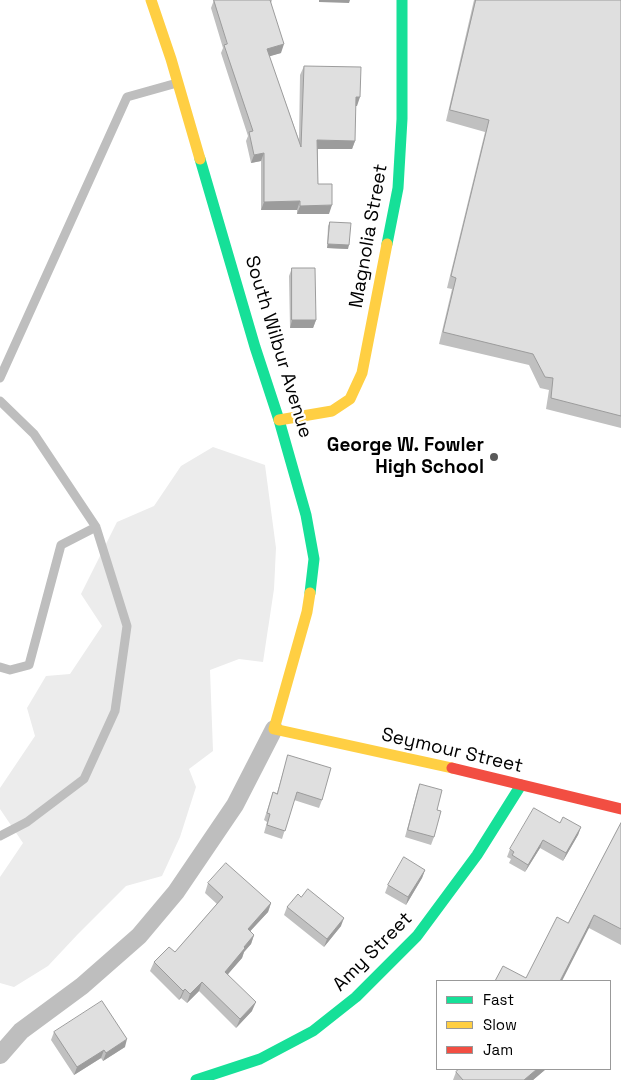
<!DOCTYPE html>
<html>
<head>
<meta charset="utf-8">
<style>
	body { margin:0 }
	#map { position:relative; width:621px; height:1080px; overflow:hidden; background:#fff; font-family:"Space Grotesk",sans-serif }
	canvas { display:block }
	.legend { position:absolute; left:436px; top:980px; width:175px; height:90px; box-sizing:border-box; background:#fff; border:1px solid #999; margin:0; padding:6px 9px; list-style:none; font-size:15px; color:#000 }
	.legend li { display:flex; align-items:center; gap:10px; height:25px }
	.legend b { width:25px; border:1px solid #999 }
</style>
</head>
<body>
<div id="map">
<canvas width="621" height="1080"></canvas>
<ul class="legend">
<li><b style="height:6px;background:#16e098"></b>Fast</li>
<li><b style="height:6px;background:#ffcf43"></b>Slow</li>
<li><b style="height:6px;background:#f24e42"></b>Jam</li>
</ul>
</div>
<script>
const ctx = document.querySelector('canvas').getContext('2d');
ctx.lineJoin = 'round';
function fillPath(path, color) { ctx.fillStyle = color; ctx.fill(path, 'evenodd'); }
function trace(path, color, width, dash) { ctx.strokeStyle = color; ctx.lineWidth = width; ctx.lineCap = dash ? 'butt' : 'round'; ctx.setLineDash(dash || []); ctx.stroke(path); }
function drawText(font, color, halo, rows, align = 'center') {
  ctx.font = font + ' "Space Grotesk",sans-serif'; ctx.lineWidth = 4.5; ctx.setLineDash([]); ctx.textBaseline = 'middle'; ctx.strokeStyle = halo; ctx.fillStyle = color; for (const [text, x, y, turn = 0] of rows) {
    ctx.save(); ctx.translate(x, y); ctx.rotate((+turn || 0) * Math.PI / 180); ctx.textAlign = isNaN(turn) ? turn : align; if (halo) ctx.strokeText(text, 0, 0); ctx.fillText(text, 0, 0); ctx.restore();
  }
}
const green = new Path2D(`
	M 213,447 L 265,465 L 276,548 L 274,589 L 263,662 L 239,659 L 210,670 L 213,751 L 189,769 L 196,787 L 180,837 L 162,876 L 126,886 L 78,934 L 48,966 L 14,987 L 0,983 L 0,877 L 23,843 L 0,809 L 0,788 L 35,736 L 27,708 L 46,676 L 70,674 L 102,626 L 81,594 L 117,522 L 154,506 L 181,466 Z`);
const lane = new Path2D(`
	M 0,378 L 127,97 L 177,83
	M 0,401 L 34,434 L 96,527 L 127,626 L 115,711 L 84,779 L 27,822 L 0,836
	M 0,667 L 10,670 L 29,665 L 61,545 L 96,527`);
const street = new Path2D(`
	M 0,1055 L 21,1031 L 82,986 L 139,936 L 176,892 L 235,805 L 274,729`);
const fast = new Path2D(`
	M 200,159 L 255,347 L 279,420 L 306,515 L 314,559 L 310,593
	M 387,244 L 398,188 L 402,119 L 402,0
	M 196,1080 L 260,1059 L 313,1031 L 356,997 L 417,936 L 477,855 L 521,785`);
const slow = new Path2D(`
	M 151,0 L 171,59 L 200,159
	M 279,420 L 332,411 L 350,399 L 362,373 L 387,244
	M 310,593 L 307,612 L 274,729 L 452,768`);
const jam = new Path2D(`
	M 452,768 L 621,809`);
const wall = new Path2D(`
	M 214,0 L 272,0 L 271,3 L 281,53 L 269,56 L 299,140 L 300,75 L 304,66 L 357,106 L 355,106 L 355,141 L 352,149 L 318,149 L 318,184 L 329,214 L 297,214 L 297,210 L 261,210 L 261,161 L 251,163 L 246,141 L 248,136 L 221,53 L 223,48 L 211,8 Z
	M 474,0 L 621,0 L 621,428 L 546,409 L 549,390 L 540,388 L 529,365 L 439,344 L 452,289 L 447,288 L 485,132 L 446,121 Z
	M 330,222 L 348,249 L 327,248 L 328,226 Z
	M 292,268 L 316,320 L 313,328 L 290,328 L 289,276 Z
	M 288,755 L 322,800 L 319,808 L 294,800 L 282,839 L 264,833 L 267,822 L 264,820 L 273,792 L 277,793 Z
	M 420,784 L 437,810 L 434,837 L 431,845 L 405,837 L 417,792 Z
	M 560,823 L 581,827 L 578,835 L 563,861 L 540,848 L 525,872 L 509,863 L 511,859 L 507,857 L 510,849 Z
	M 621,823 L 621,945 L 589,928 L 526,978 L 568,923 Z
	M 425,870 L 422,878 L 406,905 L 385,893 L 388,885 Z
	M 208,883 L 271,903 L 268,912 L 250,931 L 254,935 L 251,944 L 244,952 L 242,958 L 228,974 L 252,1011 L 236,1028 L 199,991 L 187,1003 L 181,998 L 179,1000 L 150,971 L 154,962 L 175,952 L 217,904 L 205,893 Z
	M 301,897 L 341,926 L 324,947 L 284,915 L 287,907 Z
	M 54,1032 L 125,1047 L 103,1061 L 101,1058 L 74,1075 L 51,1040 Z
	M 459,1069 L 546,1069 L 533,1080 L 453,1080 L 456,1072 Z`);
const shadedWall = new Path2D(`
	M 319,0 L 350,0 L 349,3 L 319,2 Z
	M 284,44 L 281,53 L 264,58 L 267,49 Z
	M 356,97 L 360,97 L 357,106 L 352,106 Z
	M 317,140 L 355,141 L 352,149 L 314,149 Z
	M 264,153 L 261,161 L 251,163 L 254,155 Z
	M 300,201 L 297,210 L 261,210 L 264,202 Z
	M 332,205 L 329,214 L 297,214 L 300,206 Z
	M 328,244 L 349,245 L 348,249 L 327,248 Z
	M 292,320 L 316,320 L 313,328 L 290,328 Z
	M 581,827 L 578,835 L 563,861 L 566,853 Z
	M 543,840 L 540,848 L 525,872 L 528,865 Z
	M 425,870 L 422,878 L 406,905 L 408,897 Z
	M 271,903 L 268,912 L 244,938 L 248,929 Z
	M 594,915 L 589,928 L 562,981 L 560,981 Z
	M 344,918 L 341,926 L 324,947 L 327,939 Z
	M 254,935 L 251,944 L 244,952 L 242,958 L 222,981 L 225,972 L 244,947 Z
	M 202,982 L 199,991 L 187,1003 L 190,994 Z
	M 185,989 L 181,998 L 179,1000 L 183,991 Z
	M 256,1002 L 252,1011 L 236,1028 L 240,1019 Z
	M 127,1039 L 125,1047 L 103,1061 L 106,1053 Z
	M 104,1050 L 101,1058 L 74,1075 L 77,1067 Z
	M 537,1069 L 546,1069 L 533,1080 L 524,1080 Z`);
const building = new Path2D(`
	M 214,0 L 270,0 L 284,44 L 267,49 L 301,147 L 304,66 L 361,67 L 360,97 L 356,97 L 355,141 L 317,140 L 318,184 L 332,184 L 332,205 L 300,206 L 300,201 L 264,202 L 264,153 L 254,155 L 249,132 L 253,131 L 224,45 L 227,44 Z
	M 476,0 L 621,0 L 621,416 L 551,398 L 553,378 L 545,377 L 533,354 L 443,332 L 456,278 L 451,276 L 489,120 L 450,110 Z
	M 330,222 L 351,223 L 349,245 L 328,244 Z
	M 292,268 L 315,268 L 316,320 L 292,320 Z
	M 288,755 L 331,768 L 322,800 L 297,792 L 285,831 L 267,825 L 270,814 L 267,813 L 273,792 L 277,794 Z
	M 420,784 L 442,790 L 437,810 L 441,811 L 434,837 L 408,830 Z
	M 534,808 L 560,823 L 563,817 L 581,827 L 566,853 L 543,840 L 528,865 L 512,855 L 514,852 L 510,849 Z
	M 621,823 L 621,929 L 594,915 L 560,981 L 495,981 L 503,966 L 526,978 L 557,917 L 568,923 Z
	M 404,857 L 425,870 L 408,897 L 388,885 Z
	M 226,863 L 271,903 L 248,929 L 254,935 L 244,947 L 245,948 L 225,972 L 256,1002 L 240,1019 L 202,982 L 190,994 L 185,989 L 183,991 L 154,962 L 169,947 L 175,952 L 223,897 L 208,883 Z
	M 308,889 L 344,918 L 327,939 L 287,907 L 298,894 L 301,897 Z
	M 102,1001 L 127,1039 L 106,1053 L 104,1050 L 77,1067 L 54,1032 Z
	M 459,1069 L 537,1069 L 524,1080 L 463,1080 L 456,1072 Z`);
const markers = [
	[494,457,5,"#595959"]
];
const streetNames = [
	["Magnolia Street",369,236,-80],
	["South Wilbur Avenue",278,347,73],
	["Seymour Street",452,751,13],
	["Amy Street",373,952,-45]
];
const poiNames = [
	["George W. Fowler",484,446],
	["High School",484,468]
];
fillPath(green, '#ececec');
trace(lane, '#bebebe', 9);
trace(street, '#bebebe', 18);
trace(fast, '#16e098', 11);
trace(slow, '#ffcf43', 11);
trace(jam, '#f24e42', 11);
fillPath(wall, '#c0c0c0');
fillPath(shadedWall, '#9c9c9c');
fillPath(building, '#dfdfdf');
trace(building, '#9c9c9c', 1);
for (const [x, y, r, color] of markers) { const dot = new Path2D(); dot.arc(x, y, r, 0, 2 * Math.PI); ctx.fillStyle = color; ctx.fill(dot); trace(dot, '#fff', 2); }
drawText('19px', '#000', '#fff', streetNames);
drawText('bold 19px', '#000', '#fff', poiNames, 'right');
</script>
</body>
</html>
